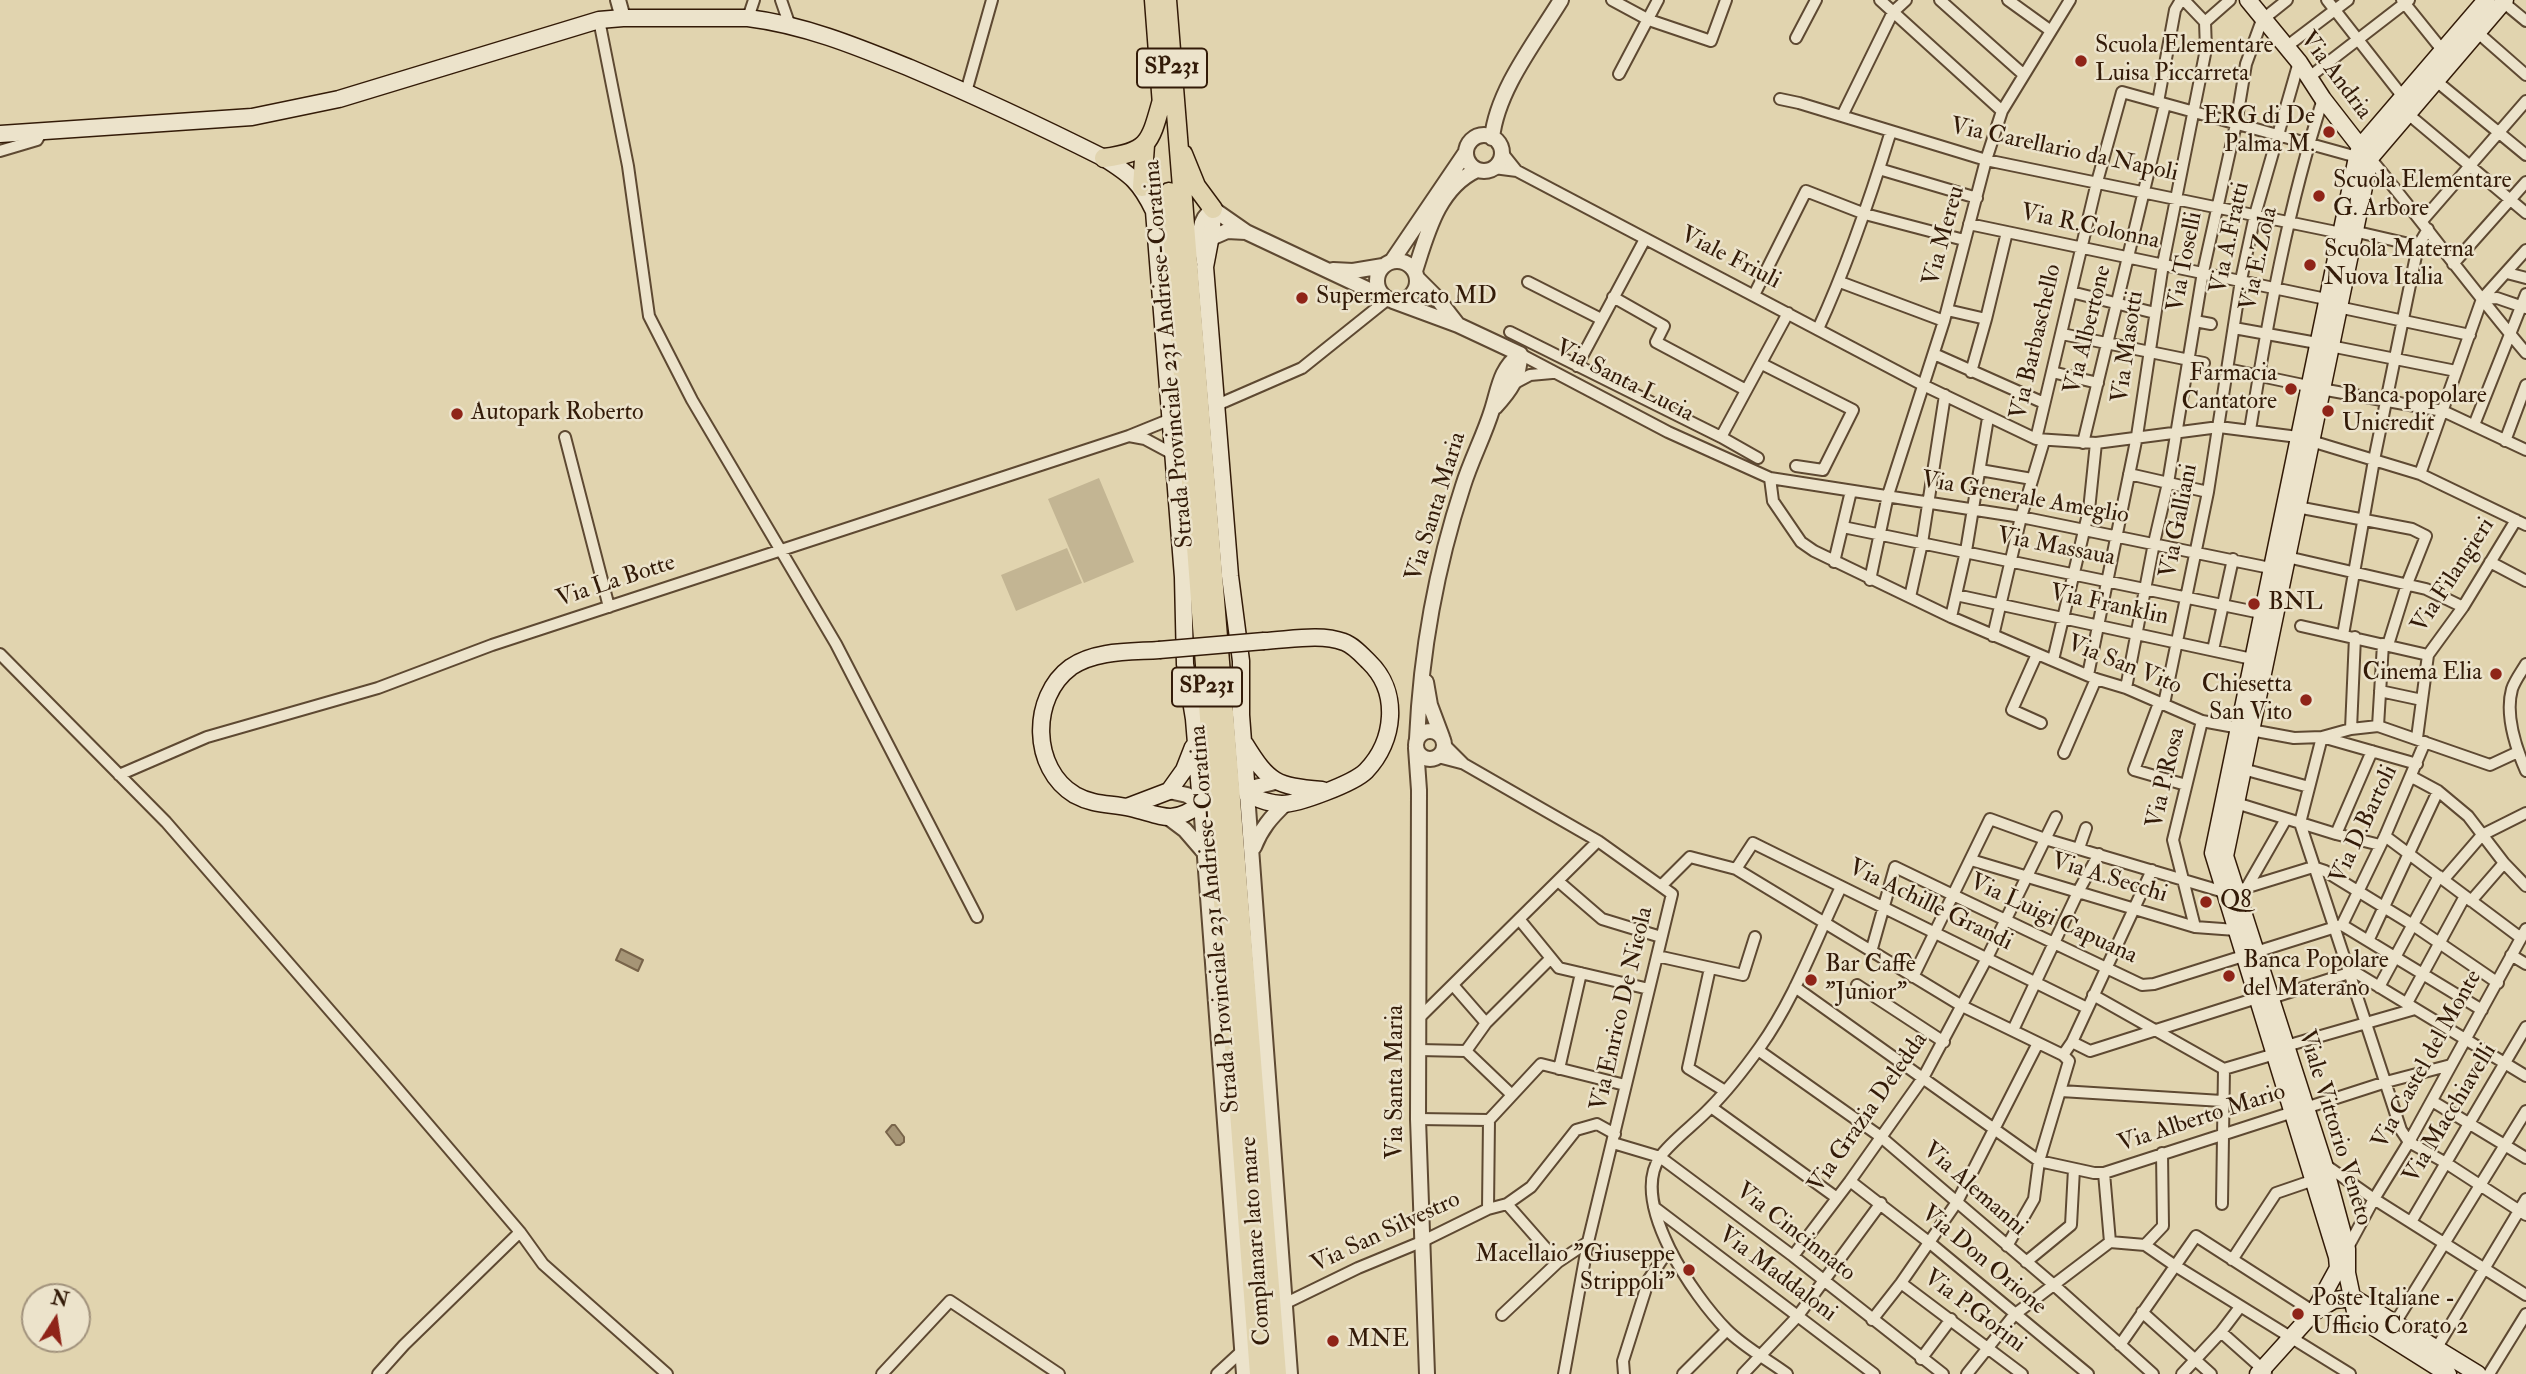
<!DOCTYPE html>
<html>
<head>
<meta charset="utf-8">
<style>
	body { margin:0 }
	#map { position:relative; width:2526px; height:1374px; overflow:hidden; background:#e1d4af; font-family:"IM FELL Double Pica",serif }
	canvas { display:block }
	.north { position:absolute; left:21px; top:1283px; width:70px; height:70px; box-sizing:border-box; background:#ece3cb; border:2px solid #a2937d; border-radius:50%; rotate:12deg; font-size:19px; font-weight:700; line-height:28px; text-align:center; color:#331b08 }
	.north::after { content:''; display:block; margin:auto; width:24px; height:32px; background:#8f2418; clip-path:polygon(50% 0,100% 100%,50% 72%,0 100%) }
</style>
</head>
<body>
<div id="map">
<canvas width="2526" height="1374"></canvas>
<div class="north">N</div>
</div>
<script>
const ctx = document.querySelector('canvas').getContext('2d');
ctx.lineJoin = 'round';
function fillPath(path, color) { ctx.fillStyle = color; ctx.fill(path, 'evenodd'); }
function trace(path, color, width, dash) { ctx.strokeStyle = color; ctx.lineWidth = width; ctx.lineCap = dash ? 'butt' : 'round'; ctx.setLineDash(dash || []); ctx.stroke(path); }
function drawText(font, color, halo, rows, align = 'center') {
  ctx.font = font + ' "IM FELL Double Pica",serif'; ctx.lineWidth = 5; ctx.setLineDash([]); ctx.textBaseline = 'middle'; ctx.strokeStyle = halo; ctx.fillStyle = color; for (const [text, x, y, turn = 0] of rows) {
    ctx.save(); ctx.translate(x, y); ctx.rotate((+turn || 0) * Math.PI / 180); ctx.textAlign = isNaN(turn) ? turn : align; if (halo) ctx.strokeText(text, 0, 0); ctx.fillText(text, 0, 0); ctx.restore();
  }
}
const green = new Path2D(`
	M 1099,478 L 1134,562 L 1084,583 L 1048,499 Z
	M 1067,548 L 1082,583 L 1016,611 L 1001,575 Z`);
const water = new Path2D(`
	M 621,949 L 643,960 L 638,971 L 616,960 Z
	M 892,1125 L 895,1125 L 904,1137 L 904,1142 L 900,1145 L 896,1145 L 886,1132 Z`);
const minor = new Path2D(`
	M 781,0 L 790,26
	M 1612,0 L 1649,20 L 1711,41 L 1726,0
	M 1880,0 L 2002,111
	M 1940,0 L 2024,75
	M 2008,0 L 2051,31
	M 2184,0 L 2205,22
	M 2327,0 L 2403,97
	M 2402,0 L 2443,51
	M 2503,2 L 2526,21
	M 748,18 L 754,0
	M 599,20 L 628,166 L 649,316 L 692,400 L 836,644 L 977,917
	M 2477,32 L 2526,75
	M 1796,38 L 1816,0
	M 2286,47 L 2348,0
	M 1619,74 L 1658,0
	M 2308,78 L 2409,0
	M 2435,80 L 2526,155
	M 966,92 L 992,0
	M 1780,99 L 1799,103 L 1986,160 L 2341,233
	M 2158,102 L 2175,10 L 2181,0
	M 2408,114 L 2526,213
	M 1842,116 L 1893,12 L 1906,0
	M 0,151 L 37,140 L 42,131
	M 1501,151 L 1517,171
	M 2370,158 C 2423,222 2472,289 2526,353
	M 1494,168 L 1517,171 L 1923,385 L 2036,439 L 2096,443 L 2219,427 L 2298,437 L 2420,474 L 2526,525
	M 1879,169 L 1977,198
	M 2422,221 L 2526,101
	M 1969,224 L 2326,299
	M 2353,231 L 2418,246
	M 2453,264 L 2526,182
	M 2507,273 L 2526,278
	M 1528,282 L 1601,319
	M 1840,282 L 1944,321
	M 2071,292 L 2155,313
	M 1754,295 L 1806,191 L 1865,214 L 1964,240
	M 1613,297 L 1664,326 L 1656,342 L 1746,390
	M 2482,299 L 2497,298 L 2526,308
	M 2338,307 L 2470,335
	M 1947,310 L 1986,319 L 2007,232
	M 2195,321 L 2211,324
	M 2234,328 L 2317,343
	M 1818,329 C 1848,264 1870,199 1891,131
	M 1510,332 L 1721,437
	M 2062,334 L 2204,363
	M 2330,346 L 2456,371
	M 1520,354 L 1668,432 L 1770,478 L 2021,517 L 2270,568
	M 1934,354 L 2044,403
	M 1762,364 L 1853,410 L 1823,470 L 1796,466
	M 1577,366 L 1645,239
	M 2227,369 L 2308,386
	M 1971,372 L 1986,319
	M 2052,372 L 2098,383
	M 1513,384 L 1530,375 L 1552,373
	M 2321,389 L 2443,411 L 2526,450
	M 1217,405 L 1302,368 L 1388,299
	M 2474,425 L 2526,294
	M 2250,430 C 2268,318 2288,206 2323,99
	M 1129,436 L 1145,439 L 1173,454
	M 565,437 L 609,607
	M 2036,439 L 2097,182 L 2122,92 L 2357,157
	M 2505,441 L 2526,385
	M 2083,443 L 2165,104
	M 1758,458 L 1721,437 L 1788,313
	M 1980,470 L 2032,479
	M 2129,474 L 2208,492
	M 2420,474 L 2482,299 L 2526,250
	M 1770,478 L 1773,501 L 1801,542 L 1814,551 L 1951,617 L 2096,679 L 2126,688 L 2202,721 L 2294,738 L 2322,737 L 2351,729 L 2378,726 L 2490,765 L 2518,752
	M 2297,507 L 2412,529 L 2426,536 L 2407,584 L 2388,645
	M 1843,527 L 2261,613
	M 2287,557 L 2426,589 L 2463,607
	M 1834,562 L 1851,491
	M 2490,562 L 2526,581
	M 1870,580 L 1888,495 L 1944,321 L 1986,160 L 2002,111 L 2070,0
	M 1956,595 L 2252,659
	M 1910,597 L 1922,543 L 1945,395
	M 1951,617 L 1966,551 L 1988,418
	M 2301,626 L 2428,655
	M 2343,635 L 2374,460 L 2418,246 L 2428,229
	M 1993,636 L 2021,517 L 2044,441
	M 2213,650 L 2233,559
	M 0,654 L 166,822 L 385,1074 L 520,1232 L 543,1264 L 667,1374
	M 2037,654 L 2012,710 L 2041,723
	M 2053,660 L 2089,510 L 2096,443
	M 2526,664 C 2522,671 2515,680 2512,689 C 2505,714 2516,748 2526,771
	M 2088,675 L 2137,436 L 2163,264 L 2206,49 L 2205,22 L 2230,0
	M 2126,688 L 2154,543 L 2168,483 L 2203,272 L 2236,124 L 2246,64 L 2262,20 L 2287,0
	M 2380,691 L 2422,700
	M 2159,703 L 2134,770 L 2186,785
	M 2164,704 L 2208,492 L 2241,280 L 2255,215 L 2299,62
	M 2378,726 L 2383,644
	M 2351,729 L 2355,637
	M 2417,738 L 2428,655 L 2463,607 L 2516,520
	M 1445,745 L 1464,764 L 1598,841 L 1672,894 L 1588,1242 L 1564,1374
	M 2064,753 L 2096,679
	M 1438,757 L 1461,763
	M 2417,764 L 2322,737 L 2300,823 L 2401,1130 L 2409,1142 L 2446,1163 L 2526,1215
	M 2243,769 L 2309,787
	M 119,775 L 207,737 L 378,688 L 492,645 L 1129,436 L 1171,419
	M 2412,777 L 2438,791 L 2468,816 L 2504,863 L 2526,886
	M 2236,803 L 2336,834 L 2380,845
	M 2336,834 L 2372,751
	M 2385,836 L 2521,938
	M 2079,848 L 2086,828
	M 1971,860 L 2195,927 L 2236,930
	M 1736,869 L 1753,843 L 2087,1008
	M 2444,879 L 2482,835 L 2526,813
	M 1558,881 L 1602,919 L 1661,937
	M 1662,885 L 1690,857 L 1736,869 L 1962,1006 L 2063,1055
	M 2247,887 L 2286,819
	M 2235,891 L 2313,867 L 2325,871 L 2413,925 L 2498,983
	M 2471,901 L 2504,863
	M 1519,919 L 1559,968 L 1649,989
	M 2342,925 L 2385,836 L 2425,742
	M 2342,925 L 2482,1010
	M 2195,927 L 2173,840 L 2202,721
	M 2369,939 L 2438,791
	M 1871,952 L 1895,867 L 1953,895 L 1990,819 L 2045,839 L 2224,892
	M 2511,955 L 2526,964
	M 1657,956 L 1743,975 L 1755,937
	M 1710,968 L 1688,1068 L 1725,1091
	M 1913,977 L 1953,895 L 2142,985 L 2154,984 L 2342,925
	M 1453,985 L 1486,1023
	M 1857,985 L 1944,1042
	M 1795,987 L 2039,1161 L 2094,1173 L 2104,1173 L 2386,1082 L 2451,1065
	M 2379,987 L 2439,876
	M 2093,995 L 2224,1069 L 2275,1054
	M 2271,998 L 2349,973 L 2358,974 L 2526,1076
	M 2407,1003 L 2465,896
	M 1419,1018 L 1598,841
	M 2013,1030 L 2079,890 L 2099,854
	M 2072,1042 L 2090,1051 L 2257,998
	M 2286,1046 L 2415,1009
	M 1419,1050 L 1466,1051 L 1512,1095
	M 1758,1050 L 1881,1137 L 2055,1286 L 2153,1374
	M 1466,1051 L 1486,1023 L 1551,958
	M 1559,1069 L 1581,973
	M 2061,1091 L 2222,1101
	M 2432,1101 L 2526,1158
	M 1711,1107 L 1837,1198
	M 1418,1119 L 1489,1120
	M 1613,1143 L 1660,1157 L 1793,1256 L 1943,1374
	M 2324,1164 L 2374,1199 L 2526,1295
	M 2104,1173 L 2110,1242 L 2145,1245 L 2163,1226 L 2162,1153
	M 1850,1181 L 1930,1243 L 2088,1374
	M 1507,1204 L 1558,1262
	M 2222,1204 L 2224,1069
	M 1654,1207 L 1874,1374
	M 1488,1209 L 1489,1120 L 1541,1064 L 1625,1085
	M 2411,1222 L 2526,1027
	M 2145,1245 L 2174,1265 L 2350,1374
	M 2007,1246 L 2034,1199 L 2039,1161 L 2069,1061 L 2063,1055 L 2072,1042 L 2152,870
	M 2347,1249 L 2374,1199 L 2409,1142 L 2526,929
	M 1793,1256 L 1850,1181 L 1923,1078 L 1987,958 L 2056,817
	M 2232,1260 L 2276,1193 L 2314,1180
	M 2026,1262 L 2071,1225 L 2074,1169
	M 1901,1283 L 2022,1374
	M 1284,1304 L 1358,1268 L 1421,1242 L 1488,1209 L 1507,1204 L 1531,1187 L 1576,1130 L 1597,1124 L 1615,1134
	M 2142,1312 L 2211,1374
	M 1502,1315 L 1558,1262 L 1588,1242
	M 1872,1320 L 1901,1283 L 1957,1202 L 2038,1043
	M 2395,1323 L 2526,1111
	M 2221,1332 L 2266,1372
	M 2120,1345 L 2196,1236 L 2314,1312
	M 2436,1349 L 2526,1199
	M 1921,1359 L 1951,1319
	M 378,1374 L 404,1345 L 520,1232
	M 882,1374 L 950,1301 L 1059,1374
	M 1217,1374 L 1242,1351
	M 1624,1374 L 1623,1361 L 1649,1279 L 1669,1249
	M 1683,1374 L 1727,1330
	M 1743,1374 L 1797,1317 L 1881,1203
	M 1787,1374 C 1768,1360 1744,1347 1727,1330 C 1694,1297 1629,1203 1660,1157 C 1670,1142 1696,1123 1709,1109 C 1728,1090 1745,1068 1760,1047 C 1795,998 1815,941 1841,887
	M 1967,1374 L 2014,1315 L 2110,1242
	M 2182,1374 L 2221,1332 L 2240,1307
	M 2489,1374 L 2526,1314`);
const tertiary = new Path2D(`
	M 618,0 L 623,18
	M1466 153a18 18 0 1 1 36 0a18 18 0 1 1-36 0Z
	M 1492,138 C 1497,90 1536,41 1561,0
	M 1211,238 L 1227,231 L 1246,232
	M1377 281a20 20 0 1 1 40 0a20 20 0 1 1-40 0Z
	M 1392,261 L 1466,152
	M 1204,262 C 1201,241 1194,223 1213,209 L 1246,232 L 1384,297
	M 1333,270 L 1353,271 L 1383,266
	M 1415,271 C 1427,234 1438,188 1477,170
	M 1417,278 L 1437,298 L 1458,325
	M 1393,301 L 1458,325 L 1520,354
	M 1495,407 C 1510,391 1520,377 1520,354
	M 1426,682 L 1430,705 L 1442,737
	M1416 745a14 14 0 1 1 28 0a14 14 0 1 1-28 0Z
	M 1417,739 C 1421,652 1436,568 1463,486 C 1471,460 1484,436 1492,410 C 1499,388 1500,369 1520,354
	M 1416,748 L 1419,790 L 1418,1119 L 1427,1374
	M 1275,782 L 1255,787 L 1247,794 L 1290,1374
	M 1169,791 L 1187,795 L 1201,804 L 1244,1374
	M 1169,818 L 1185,830 L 1204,852
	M 1254,847 C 1261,829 1271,817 1285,804`);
const secondary = new Path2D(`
	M 2248,0 L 2299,62 L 2323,99 L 2365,153
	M 0,134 L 252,117 L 339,99 L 599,20 L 623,18 L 748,18 C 805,25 858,47 910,68 C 976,96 1040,126 1104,158 C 1131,175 1140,182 1154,211 L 1183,577 L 1185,664 L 1194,719 L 1201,804 C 1172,825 1163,816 1131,808 C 1111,803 1095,806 1075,795 C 1031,769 1030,697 1071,667 C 1096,650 1131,652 1159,650
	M 1213,209 L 1212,230 L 1205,267 L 1230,576 L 1241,661 L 1241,715 L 1247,794 C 1259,799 1269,804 1282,804 C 1299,804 1354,783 1366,771 C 1395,741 1400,692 1369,662 C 1362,655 1353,645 1344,642 C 1320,633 1289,640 1264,641
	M 1245,744 C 1269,783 1276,786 1322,790
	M 1127,807 L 1169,791 L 1184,770 L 1193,747
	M 2346,1271 L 2337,1257 L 2213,853 L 2357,157 L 2360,147 L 2486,0
	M 2354,1298 L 2478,1374
	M 2315,1310 L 2338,1268 L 2337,1257
	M 2258,1374 L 2314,1312 L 2334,1300 L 2354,1298
	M 2448,1374 L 2356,1316 L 2347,1273 L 2347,1249 L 2324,1164 L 2225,856 L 2370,158 L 2505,0`);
const trunk = new Path2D(`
	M 1154,0 L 1162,105
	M 1167,0 L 1277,1374
	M 1183,154 L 1196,186 L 1213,209
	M 1104,158 C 1149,152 1150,143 1162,100
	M 1142,187 L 1145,145
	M 1169,192 L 1259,1374`);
const secondaryBridge = new Path2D(`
	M 1159,650 L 1264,641`);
const markers = [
	[2081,61,7,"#8f2418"],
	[2329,132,7,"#8f2418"],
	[2319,196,7,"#8f2418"],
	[2310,265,7,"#8f2418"],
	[1302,298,7,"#8f2418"],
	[2291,389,7,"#8f2418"],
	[2328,411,7,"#8f2418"],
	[457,414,7,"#8f2418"],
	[2254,604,7,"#8f2418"],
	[2496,674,7,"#8f2418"],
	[2306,700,7,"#8f2418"],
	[2206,902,7,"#8f2418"],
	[2229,976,7,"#8f2418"],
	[1811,980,7,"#8f2418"],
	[1689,1270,7,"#8f2418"],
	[2298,1314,7,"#8f2418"],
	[1333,1341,7,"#8f2418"]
];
const shields = [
	[1172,68,70],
	[1207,687,70]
];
const shieldNames = [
	["SP231",1172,68],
	["SP231",1207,687]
];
const poiNames = [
	["Scuola Elementare",2095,47],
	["Luisa Piccarreta",2095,75],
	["ERG di De",2315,118,"right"],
	["Palma M.",2315,146,"right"],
	["Scuola Elementare",2333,182],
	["G. Arbore",2333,210],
	["Scuola Materna",2324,251],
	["Nuova Italia",2324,279],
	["Supermercato MD",1316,298],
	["Farmacia",2277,375,"right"],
	["Cantatore",2277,403,"right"],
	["Banca popolare",2342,397],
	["Unicredit",2342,425],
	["Autopark Roberto",471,414],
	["BNL",2268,604],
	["Cinema Elia",2482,674,"right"],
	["Chiesetta",2292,686,"right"],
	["San Vito",2292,714,"right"],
	["Q8",2220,902],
	["Banca Popolare",2243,962],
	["del Materano",2243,990],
	["Bar Caffè",1825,966],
	["\"Junior\"",1825,994],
	["Macellaio \"Giuseppe",1675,1256,"right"],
	["Strippoli\"",1675,1284,"right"],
	["Poste Italiane -",2312,1300],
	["Ufficio Corato 2",2312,1328],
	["MNE",1347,1341]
];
const streetNames = [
	["Via Andria",2335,76,53],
	["Via Carellario da Napoli",2064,151,12],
	["Via R.Colonna",2090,228,12],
	["Via Mereu",1945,236,-75],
	["Via A.Fratti",2231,238,-78],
	["Viale Friuli",1730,259,27],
	["Via E.Zola",2260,259,-78],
	["Via Toselli",2186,262,-79],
	["Via Albertone",2089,330,-76],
	["Via Barbaschello",2037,342,-77],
	["Via Masotti",2129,347,-82],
	["Strada Provinciale 231 Andriese-Coratina",1170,354,-95],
	["Via Santa Lucia",1624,382,27],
	["Via Generale Ameglio",2025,499,10],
	["Via Santa Maria",1437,507,-73],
	["Via Galliani",2180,521,-79],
	["Via Massaua",2056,548,11],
	["Via Filangieri",2454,576,-57],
	["Via La Botte",616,582,-18],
	["Via Franklin",2109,606,12],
	["Via San Vito",2124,666,22],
	["Via P.Rosa",2167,778,-77],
	["Via D.Bartoli",2365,825,-65],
	["Via A.Secchi",2109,879,17],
	["Via Achille Grandi",1930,906,26],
	["Strada Provinciale 231 Andriese-Coratina",1216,919,-95],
	["Via Luigi Capuana",2053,920,25],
	["Via Enrico De Nicola",1623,1009,-77],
	["Via Castel del Monte",2428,1060,-61],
	["Via Santa Maria",1397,1082,-90],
	["Via Grazia Deledda",1869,1113,-55],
	["Via Macchiavelli",2451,1114,-59],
	["Via Alberto Mario",2202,1119,-18],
	["Viale Vittorio Veneto",2334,1128,73],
	["Via Alemanni",1974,1190,41],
	["Via San Silvestro",1386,1233,-25],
	["Via Cincinnato",1795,1233,38],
	["Complanare lato mare",1257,1241,-94],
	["Via Don Orione",1983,1261,40],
	["Via Maddaloni",1777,1275,37],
	["Via P.Gorini",1974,1312,37]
];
fillPath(green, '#c3b593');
fillPath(water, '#a69576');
trace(water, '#78644a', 2);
trace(minor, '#5e4932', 14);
trace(tertiary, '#5e4932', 18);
trace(secondary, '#331b08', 19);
trace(trunk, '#331b08', 21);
trace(minor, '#ece3cb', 10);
trace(tertiary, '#ece3cb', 14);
trace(secondary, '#ece3cb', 16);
trace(trunk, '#e1d4af', 18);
trace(secondaryBridge, '#331b08', 19, []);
trace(secondaryBridge, '#ece3cb', 16);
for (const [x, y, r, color] of markers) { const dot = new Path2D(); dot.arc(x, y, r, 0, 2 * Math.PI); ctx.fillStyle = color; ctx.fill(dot); trace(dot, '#ece3cb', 2.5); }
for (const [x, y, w] of shields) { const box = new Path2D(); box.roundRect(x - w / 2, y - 19.5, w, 39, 5); ctx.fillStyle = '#ece3cb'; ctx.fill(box); trace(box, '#331b08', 2); }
drawText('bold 23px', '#331b08', null, shieldNames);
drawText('24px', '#331b08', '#ece3cb', poiNames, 'left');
drawText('24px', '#331b08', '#ece3cb', streetNames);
</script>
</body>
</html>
